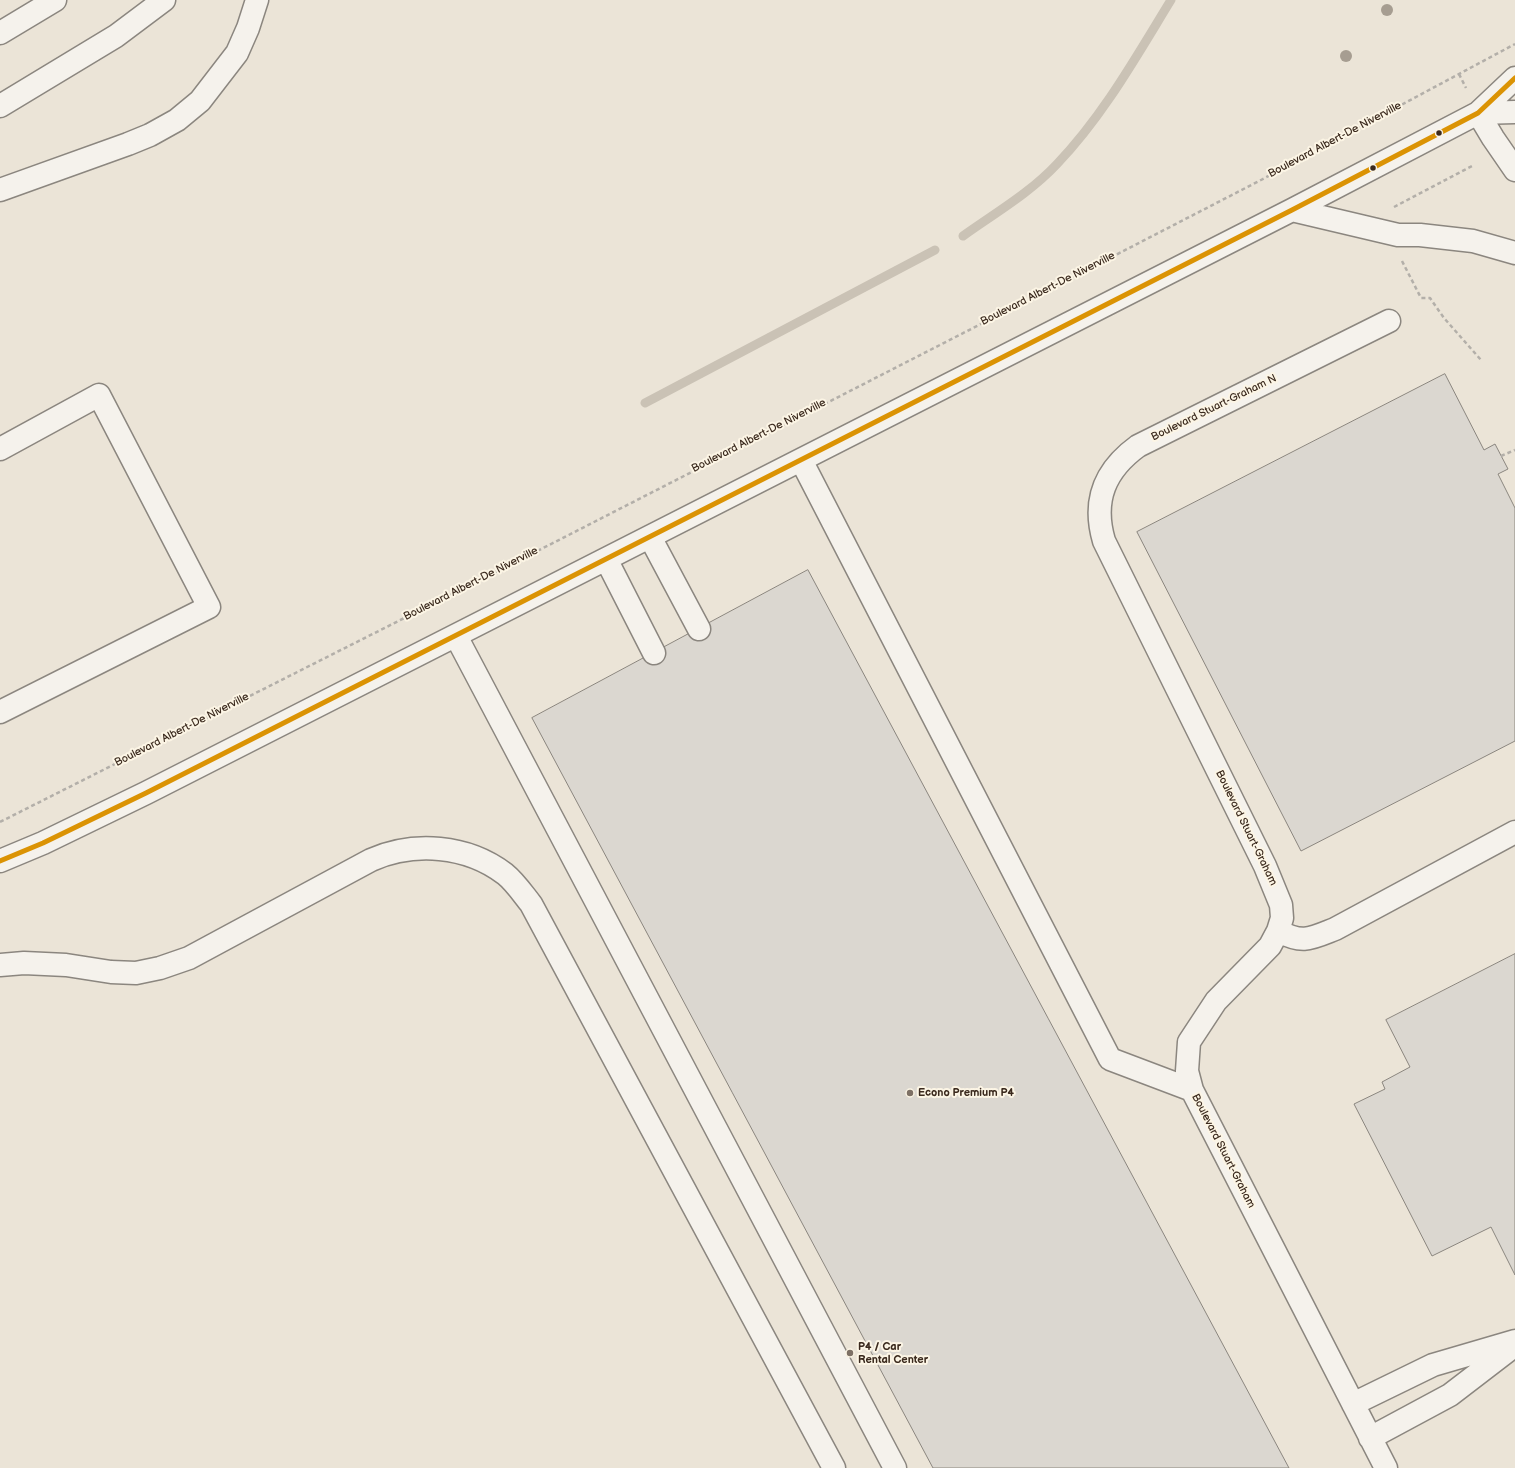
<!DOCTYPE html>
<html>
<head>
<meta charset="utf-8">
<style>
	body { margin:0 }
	canvas { display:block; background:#f7f3ea }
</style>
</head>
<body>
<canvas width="1515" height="1468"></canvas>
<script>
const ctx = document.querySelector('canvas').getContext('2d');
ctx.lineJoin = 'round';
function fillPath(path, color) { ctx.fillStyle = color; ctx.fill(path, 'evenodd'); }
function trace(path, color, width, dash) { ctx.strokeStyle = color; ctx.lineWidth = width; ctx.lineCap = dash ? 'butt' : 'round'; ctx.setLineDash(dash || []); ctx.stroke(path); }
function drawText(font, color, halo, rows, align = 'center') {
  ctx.font = font + ' "Balsamiq Sans",sans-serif'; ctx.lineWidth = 4; ctx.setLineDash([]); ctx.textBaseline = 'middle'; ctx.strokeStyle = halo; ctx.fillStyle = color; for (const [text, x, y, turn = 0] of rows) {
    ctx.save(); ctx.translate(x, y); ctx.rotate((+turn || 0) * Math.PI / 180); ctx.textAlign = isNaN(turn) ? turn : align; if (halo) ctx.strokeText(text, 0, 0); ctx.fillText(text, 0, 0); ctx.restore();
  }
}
const built = new Path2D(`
	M 0,0 L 1515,0 L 1515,1468 L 0,1468 Z`);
const stream = new Path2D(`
	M 963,236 C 995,213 1030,193 1057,164 C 1103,116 1136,57 1171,0
	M 645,403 L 935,250`);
const building = new Path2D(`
	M 1445,374 L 1484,450 L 1495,444 L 1508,469 L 1498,474 L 1515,508 L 1515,741 L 1301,851 L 1137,532 Z
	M 808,570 L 1289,1468 L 933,1468 L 532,718 Z
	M 1515,954 L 1515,1275 L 1491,1227 L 1432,1256 L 1354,1104 L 1385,1089 L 1382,1082 L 1410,1067 L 1386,1020 Z`);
const path = new Path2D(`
	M 1459,74 L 1466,88
	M 1394,207 L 1472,166
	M 1402,261 L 1421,298 L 1430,298 L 1444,318 L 1481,360
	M 1501,456 L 1515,450
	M 0,822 L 555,542 L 1102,262 L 1261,180 L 1515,44`);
const minor = new Path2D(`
	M 0,33 L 55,0
	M 0,106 L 116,36 L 164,0
	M 1478,113 L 1493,138 L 1515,170
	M 1478,113 L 1515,112
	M 0,190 L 128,144 L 150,135 L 177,120 L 200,101 L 237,53 L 248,28 L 257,0
	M 1292,210 L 1398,235 L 1420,235 L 1473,241 L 1515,253
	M 0,449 L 99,395 L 209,607 L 0,712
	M 801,460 L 1110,1059 L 1192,1090
	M 650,537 L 699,629
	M 606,559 L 654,653
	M 456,636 L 895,1468
	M 0,861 L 43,843 L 146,793 L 1292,210 L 1478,113 L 1515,78
	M 1278,931 C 1303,944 1310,939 1335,929 L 1515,832
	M 0,965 L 24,963 L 66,965 L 111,972 L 136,973 L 160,968 L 189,958 L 371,860 C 414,841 467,845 505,874 C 515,882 523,894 531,904 L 834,1468
	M 1353,1404 L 1433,1365 L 1515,1341
	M 1370,1438 L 1450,1395 L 1514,1346
	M 1386,1468 L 1192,1090 L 1187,1071 L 1189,1042 L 1216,1001 L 1270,946 L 1278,931 L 1282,918 L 1281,905 L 1265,866 L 1104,541 C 1092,500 1105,470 1138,446 L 1389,321`);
const bus1 = new Path2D(`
	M 0,861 L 43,843 L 146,793 L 1292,210 L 1478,113 L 1515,78`);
const trees = [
	[1387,10],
	[1346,56]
];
const markers = [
	[1439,133,3.5,"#3b2a1e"],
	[1373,168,3.5,"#3b2a1e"],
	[910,1093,4,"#7d7065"],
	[850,1353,4,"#7d7065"]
];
const streetNames = [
	["Boulevard Albert-De Niverville",1335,140,-28],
	["Boulevard Albert-De Niverville",1048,289,-27],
	["Boulevard Stuart-Graham N",1214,408,-26],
	["Boulevard Albert-De Niverville",759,436,-27],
	["Boulevard Albert-De Niverville",471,584,-27],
	["Boulevard Albert-De Niverville",182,730,-27],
	["Boulevard Stuart-Graham",1246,828,64],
	["Boulevard Stuart-Graham",1223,1151,63]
];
const poiNames = [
	["Econo Premium P4",918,1093],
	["P4 / Car",858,1347],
	["Rental Center",858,1360]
];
fillPath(built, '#ebe4d7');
trace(stream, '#cac2b5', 9);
fillPath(building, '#dbd7d0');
trace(building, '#8b867f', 1);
trace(minor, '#8b867f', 25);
trace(path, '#b3afa9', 2.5, [4, 3]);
trace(minor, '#f5f2ec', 22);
trace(bus1, '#db9304', 5);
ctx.fillStyle = '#a69d91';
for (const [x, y] of trees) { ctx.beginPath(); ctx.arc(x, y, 6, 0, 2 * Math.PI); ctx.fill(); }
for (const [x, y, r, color] of markers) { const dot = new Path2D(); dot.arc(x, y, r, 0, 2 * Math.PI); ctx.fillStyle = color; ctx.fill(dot); trace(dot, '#fcf5e5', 1.5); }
drawText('11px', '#3b2a1e', '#fcf5e5', streetNames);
drawText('bold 11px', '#3b2a1e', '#fcf5e5', poiNames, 'left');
</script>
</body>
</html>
